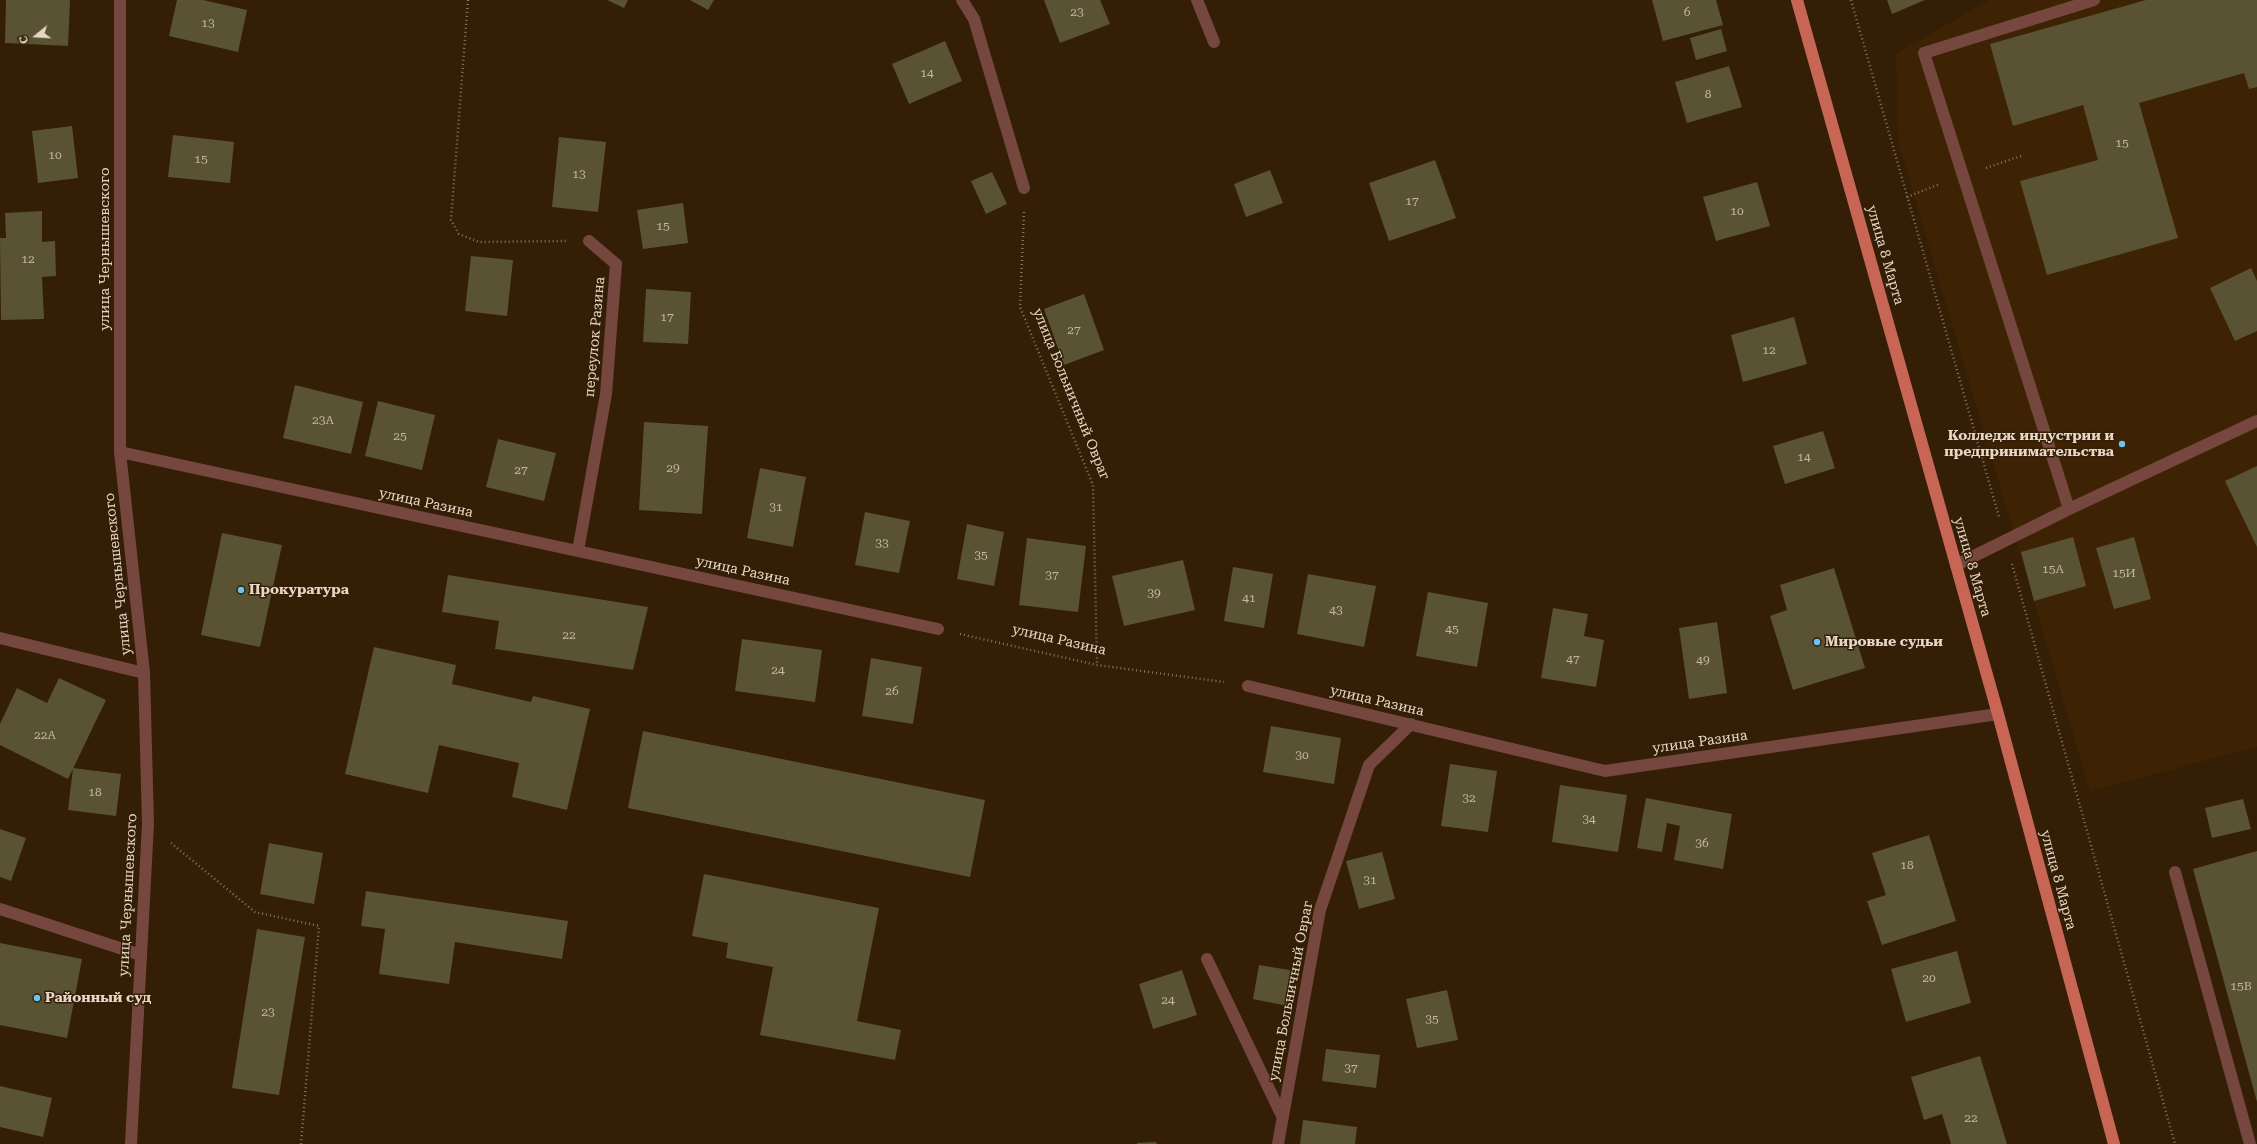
<!DOCTYPE html>
<html>
<head>
<meta charset="utf-8">
<style>
	body { margin:0 }
	#map { position:relative; width:2257px; height:1144px; overflow:hidden; background:#341e06; font-family:"Roboto Serif",serif }
	canvas { display:block }
	.north { position:absolute; left:16px; top:16px; width:40px; height:40px; -webkit-text-stroke:3px #341e06; paint-order:stroke; rotate:252deg; font-size:11px; font-weight:700; line-height:16px; text-align:center; color:#e6d7c9 }
	.north::after { content:''; display:block; margin:auto; width:14px; height:18px; background:#e6d7c9; clip-path:polygon(50% 0,100% 100%,50% 72%,0 100%) }
</style>
</head>
<body>
<div id="map">
<canvas width="2257" height="1144"></canvas>
<div class="north">С</div>
</div>
<script>
const ctx = document.querySelector('canvas').getContext('2d');
ctx.lineJoin = 'round';
function fillPath(path, color) { ctx.fillStyle = color; ctx.fill(path, 'evenodd'); }
function trace(path, color, width, dash) { ctx.strokeStyle = color; ctx.lineWidth = width; ctx.lineCap = dash ? 'butt' : 'round'; ctx.setLineDash(dash || []); ctx.stroke(path); }
function drawText(font, color, halo, rows, align = 'center') {
  ctx.font = font + ' "Roboto Serif",serif'; ctx.lineWidth = 3; ctx.setLineDash([]); ctx.textBaseline = 'middle'; ctx.strokeStyle = halo; ctx.fillStyle = color; for (const [text, x, y, turn = 0] of rows) {
    ctx.save(); ctx.translate(x, y); ctx.rotate((+turn || 0) * Math.PI / 180); ctx.textAlign = isNaN(turn) ? turn : align; if (halo) ctx.strokeText(text, 0, 0); ctx.fillText(text, 0, 0); ctx.restore();
  }
}
const built = new Path2D(`
	M 1989,0 L 2257,0 L 2257,747 L 2090,791 L 1898,141 L 1896,54 Z`);
const building = new Path2D(`
	M 6,0 L 70,0 L 68,46 L 5,43 Z
	M 177,0 L 203,0 L 247,10 L 238,52 L 169,36 Z
	M 607,0 L 628,0 L 624,8 Z
	M 690,0 L 714,0 L 708,10 Z
	M 1044,0 L 1100,0 L 1110,24 L 1060,43 Z
	M 1652,0 L 1716,0 L 1723,25 L 1663,41 Z
	M 1887,0 L 1925,0 L 1892,14 Z
	M 2146,0 L 2257,0 L 2257,87 L 2249,89 L 2244,73 L 2139,103 L 2178,238 L 2047,275 L 2020,181 L 2098,160 L 2083,105 L 2013,126 L 1990,44 Z
	M 1721,29 L 1727,51 L 1696,60 L 1690,38 Z
	M 945,41 L 962,81 L 909,104 L 892,64 Z
	M 1729,66 L 1742,107 L 1687,123 L 1675,82 Z
	M 72,126 L 78,178 L 38,183 L 32,131 Z
	M 173,135 L 234,142 L 230,183 L 168,177 Z
	M 559,137 L 606,142 L 598,212 L 552,207 Z
	M 1435,160 L 1456,218 L 1389,241 L 1369,183 Z
	M 1270,170 L 1283,203 L 1246,217 L 1234,184 Z
	M 992,172 L 1007,204 L 986,214 L 971,181 Z
	M 1757,182 L 1770,226 L 1716,241 L 1703,197 Z
	M 683,203 L 688,243 L 643,249 L 637,210 Z
	M 42,211 L 42,242 L 55,241 L 56,276 L 42,277 L 44,319 L 1,320 L 0,238 L 6,238 L 5,213 Z
	M 471,256 L 513,260 L 507,316 L 465,311 Z
	M 2251,268 L 2257,281 L 2257,331 L 2235,341 L 2210,288 Z
	M 646,289 L 691,292 L 688,344 L 643,342 Z
	M 1084,294 L 1104,350 L 1064,365 L 1044,309 Z
	M 1794,317 L 1807,364 L 1743,382 L 1731,335 Z
	M 295,385 L 363,402 L 351,454 L 283,438 Z
	M 378,401 L 435,415 L 422,470 L 365,456 Z
	M 644,422 L 708,426 L 702,514 L 639,510 Z
	M 1823,431 L 1835,468 L 1785,484 L 1773,446 Z
	M 498,439 L 556,453 L 544,501 L 486,487 Z
	M 2257,466 L 2257,547 L 2225,481 Z
	M 760,468 L 806,477 L 793,547 L 747,538 Z
	M 865,512 L 910,521 L 899,573 L 855,565 Z
	M 967,524 L 1004,532 L 994,586 L 957,579 Z
	M 222,533 L 282,545 L 260,647 L 201,635 Z
	M 2073,537 L 2086,586 L 2034,601 L 2021,552 Z
	M 2134,537 L 2151,599 L 2114,609 L 2096,548 Z
	M 1027,538 L 1086,546 L 1078,612 L 1019,605 Z
	M 1183,560 L 1195,610 L 1124,626 L 1112,576 Z
	M 1233,567 L 1273,574 L 1264,628 L 1224,621 Z
	M 1834,568 L 1865,668 L 1793,690 L 1770,616 L 1787,610 L 1780,585 Z
	M 1308,574 L 1376,586 L 1364,647 L 1297,634 Z
	M 448,575 L 648,607 L 633,670 L 495,649 L 499,621 L 442,612 Z
	M 1428,592 L 1488,603 L 1477,667 L 1416,656 Z
	M 1553,608 L 1588,614 L 1584,636 L 1604,640 L 1596,687 L 1541,678 Z
	M 1717,622 L 1727,693 L 1689,699 L 1679,628 Z
	M 742,639 L 822,650 L 815,702 L 735,691 Z
	M 374,647 L 456,665 L 452,684 L 531,702 L 533,696 L 590,709 L 567,810 L 512,797 L 519,763 L 439,745 L 428,793 L 345,774 Z
	M 871,658 L 922,667 L 913,724 L 862,716 Z
	M 59,678 L 106,700 L 68,779 L 0,745 L 0,724 L 17,688 L 47,703 Z
	M 1271,726 L 1341,738 L 1334,784 L 1263,772 Z
	M 643,731 L 985,800 L 970,877 L 628,808 Z
	M 1450,764 L 1497,771 L 1488,832 L 1441,826 Z
	M 73,768 L 121,774 L 116,816 L 68,810 Z
	M 1560,785 L 1627,795 L 1618,852 L 1552,842 Z
	M 1646,798 L 1732,814 L 1723,869 L 1674,860 L 1680,826 L 1667,823 L 1662,852 L 1637,848 Z
	M 2243,799 L 2251,829 L 2212,838 L 2205,808 Z
	M 0,829 L 26,838 L 11,881 L 0,877 Z
	M 1929,835 L 1956,921 L 1882,945 L 1867,901 L 1886,895 L 1872,853 Z
	M 269,843 L 323,853 L 314,904 L 260,894 Z
	M 2257,851 L 2257,1102 L 2193,869 Z
	M 1382,852 L 1395,899 L 1359,909 L 1346,861 Z
	M 704,874 L 879,908 L 857,1021 L 901,1030 L 895,1060 L 760,1035 L 773,967 L 726,958 L 728,943 L 692,936 Z
	M 366,891 L 568,921 L 562,959 L 455,942 L 449,984 L 379,974 L 385,929 L 361,926 Z
	M 257,929 L 305,937 L 279,1095 L 232,1088 Z
	M 0,943 L 82,959 L 67,1038 L 0,1025 Z
	M 1957,951 L 1971,1003 L 1906,1022 L 1891,969 Z
	M 1259,965 L 1295,971 L 1288,1006 L 1253,999 Z
	M 1182,970 L 1197,1015 L 1153,1029 L 1139,984 Z
	M 1447,990 L 1458,1040 L 1417,1048 L 1406,999 Z
	M 1326,1049 L 1380,1055 L 1376,1088 L 1322,1081 Z
	M 1980,1056 L 2007,1144 L 1951,1144 L 1942,1114 L 1924,1120 L 1911,1077 Z
	M 0,1086 L 52,1098 L 43,1137 L 0,1127 Z
	M 1303,1120 L 1357,1127 L 1355,1144 L 1300,1144 Z
	M 1156,1142 L 1157,1144 L 1137,1144 L 1137,1143 Z`);
const path = new Path2D(`
	M 468,0 L 451,220 L 459,234 L 479,242 L 566,241
	M 1851,0 L 1999,517
	M 1986,168 L 2024,155
	M 1907,197 L 1940,184
	M 1024,212 L 1020,307 L 1093,485 L 1097,665
	M 2012,564 L 2175,1144
	M 960,634 L 1097,665 L 1224,682
	M 171,843 L 255,912 L 319,926 L 301,1144`);
const minor = new Path2D(`
	M 120,0 L 120,452 L 144,673 L 148,824 L 131,1144
	M 962,0 L 974,19 L 1024,188
	M 1197,0 L 1214,42
	M 120,452 L 938,629
	M 2069,509 L 1924,53 L 2094,0
	M 578,551 L 606,394 L 616,264 L 589,241
	M 1956,565 L 2069,509 L 2257,421
	M 0,638 L 144,673
	M 1248,686 L 1605,771 L 1998,714
	M 2175,872 L 2250,1144
	M 0,909 L 141,955
	M 1207,959 L 1282,1116
	M 1278,1144 L 1320,910 L 1369,765 L 1411,724`);
const major = new Path2D(`
	M 1797,0 L 1998,714 L 2114,1144`);
const markers = [
	[2122,444,4,"#6fc2f4"],
	[241,590,4,"#6fc2f4"],
	[1817,642,4,"#6fc2f4"],
	[37,998,4,"#6fc2f4"]
];
const numberNames = [
	["23",1077,12],
	["6",1687,12],
	["13",208,23],
	["14",927,73],
	["8",1708,94],
	["15",2122,143],
	["10",55,155],
	["15",201,159],
	["13",579,174],
	["17",1412,201],
	["10",1737,211],
	["15",663,226],
	["12",28,259],
	["17",667,317],
	["27",1074,330],
	["12",1769,350],
	["23А",323,420],
	["25",400,436],
	["14",1804,457],
	["29",673,468],
	["27",521,470],
	["31",776,507],
	["33",882,543],
	["35",981,555],
	["15А",2053,569],
	["15И",2124,573],
	["37",1052,575],
	["39",1154,593],
	["41",1249,598],
	["43",1336,610],
	["45",1452,629],
	["22",569,635],
	["47",1573,659],
	["49",1703,660],
	["24",778,670],
	["26",892,691],
	["22А",45,735],
	["30",1302,755],
	["18",95,792],
	["32",1469,798],
	["34",1589,819],
	["36",1702,843],
	["18",1907,865],
	["31",1370,880],
	["20",1929,978],
	["15В",2241,986],
	["24",1168,1000],
	["23",268,1012],
	["35",1432,1019],
	["37",1351,1068],
	["22",1971,1118]
];
const streetNames = [
	["улица Чернышевского",105,249,-90],
	["улица 8 Марта",1885,255,74],
	["переулок Разина",595,337,-85],
	["улица Больничный Овраг",1071,394,68],
	["улица Разина",426,503,12],
	["улица 8 Марта",1972,567,74],
	["улица Разина",743,571,12],
	["улица Чернышевского",118,574,-96],
	["улица Разина",1059,640,13],
	["улица Разина",1377,701,13],
	["улица Разина",1700,742,-8],
	["улица 8 Марта",2058,880,75],
	["улица Чернышевского",128,895,-87],
	["улица Больничный Овраг",1291,991,-79]
];
const poiNames = [
	["Колледж индустрии и",2114,436,"right"],
	["предпринимательства",2114,452,"right"],
	["Прокуратура",249,590],
	["Мировые судьи",1825,642],
	["Районный суд",45,998]
];
fillPath(built, '#3d2303');
fillPath(building, '#595333');
trace(path, '#877561', 2.5, [1, 3]);
trace(minor, '#76473e', 12);
trace(major, '#c76654', 12);
for (const [x, y, r, color] of markers) { const dot = new Path2D(); dot.arc(x, y, r, 0, 2 * Math.PI); ctx.fillStyle = color; ctx.fill(dot); trace(dot, '#341e06', 1.5); }
drawText('12px', '#c3b6a4', null, numberNames);
drawText('14px', '#e6d7c9', '#341e06', streetNames);
drawText('bold 14px', '#e6d7c9', '#341e06', poiNames, 'left');
</script>
</body>
</html>
